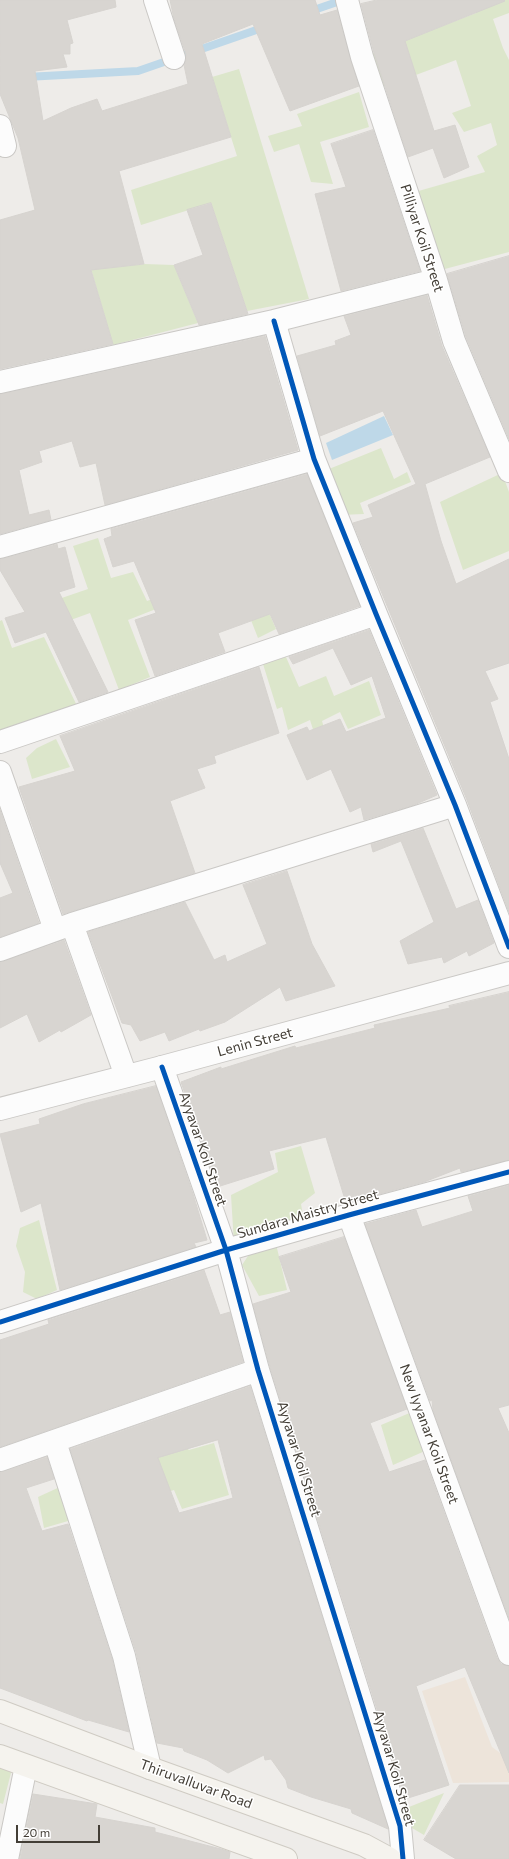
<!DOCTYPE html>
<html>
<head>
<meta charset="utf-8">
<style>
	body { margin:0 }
	#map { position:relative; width:509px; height:1859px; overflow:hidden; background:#eeece9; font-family:Commissioner,sans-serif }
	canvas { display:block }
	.scale { position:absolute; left:16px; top:1825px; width:84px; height:18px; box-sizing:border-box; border:2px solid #433e36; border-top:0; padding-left:5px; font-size:12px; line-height:14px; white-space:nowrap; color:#433e36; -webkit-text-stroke:3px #fff; paint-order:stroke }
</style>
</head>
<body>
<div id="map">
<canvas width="509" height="1859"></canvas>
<div class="scale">20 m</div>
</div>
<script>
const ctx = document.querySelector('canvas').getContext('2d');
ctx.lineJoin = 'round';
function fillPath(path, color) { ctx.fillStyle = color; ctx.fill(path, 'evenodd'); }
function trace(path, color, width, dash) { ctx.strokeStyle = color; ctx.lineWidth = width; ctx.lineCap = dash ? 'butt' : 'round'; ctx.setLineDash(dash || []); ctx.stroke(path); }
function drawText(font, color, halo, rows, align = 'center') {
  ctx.font = font + ' Commissioner,sans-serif'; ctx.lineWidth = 3; ctx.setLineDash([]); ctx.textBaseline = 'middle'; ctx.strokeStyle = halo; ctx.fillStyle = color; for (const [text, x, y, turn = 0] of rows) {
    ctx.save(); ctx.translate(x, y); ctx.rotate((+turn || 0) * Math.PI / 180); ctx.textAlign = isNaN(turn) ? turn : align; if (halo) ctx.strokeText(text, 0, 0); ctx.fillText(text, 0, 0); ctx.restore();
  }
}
const commercial = new Path2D(`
	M 465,1677 L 492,1747 L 503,1755 L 509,1763 L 509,1782 L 453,1783 L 422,1691 Z`);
const green = new Path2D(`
	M 472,0 L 509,0 L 509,13 L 493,19 L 503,48 L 509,60 L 509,252 L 441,270 L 415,192 L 485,172 L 477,156 L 497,145 L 491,123 L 464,132 L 452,113 L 471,106 L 456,60 L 381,88 L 370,54 L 476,13 Z
	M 239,69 L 309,299 L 247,311 L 211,203 L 141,225 L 131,190 L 237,156 L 212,77 Z
	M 359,92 L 369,127 L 320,142 L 333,184 L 311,182 L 299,144 L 274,152 L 268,136 L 302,126 L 297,114 Z
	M 144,264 L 174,265 L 198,323 L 113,345 L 91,269 Z
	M 381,448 L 394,479 L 407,472 L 411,482 L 360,503 L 364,514 L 340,515 L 324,471 Z
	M 502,473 L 509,492 L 509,551 L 463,570 L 440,502 Z
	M 98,538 L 111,578 L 133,572 L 147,601 L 158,597 L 161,607 L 128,620 L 150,677 L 119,690 L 90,613 L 46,629 L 50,602 L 88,589 L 73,546 Z
	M 253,575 L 276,629 L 258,638 L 245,605 Z
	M 2,620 L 12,648 L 44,637 L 79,710 L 0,736 L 0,621 Z
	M 286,657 L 299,687 L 326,676 L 334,696 L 369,681 L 381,715 L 348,729 L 340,712 L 322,721 L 328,741 L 318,745 L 310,720 L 288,730 L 282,707 L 277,709 L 263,664 Z
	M 56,739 L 70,767 L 32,779 L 26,758 L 37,748 Z
	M 301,1146 L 315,1193 L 301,1204 L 304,1222 L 234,1244 L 231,1195 L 278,1172 L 275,1153 Z
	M 39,1220 L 57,1290 L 37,1299 L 23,1292 L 25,1272 L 16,1246 L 20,1228 Z
	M 276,1244 L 287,1290 L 259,1296 L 242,1265 L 254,1247 Z
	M 412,1412 L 425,1451 L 393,1465 L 381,1425 Z
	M 214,1443 L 229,1495 L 182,1509 L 174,1490 L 147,1498 L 115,1479 L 164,1455 L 187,1448 L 189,1450 Z
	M 62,1486 L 75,1519 L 44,1528 L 38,1497 Z
	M 0,1764 L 12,1769 L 3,1804 L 0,1803 Z
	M 444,1793 L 424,1835 L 412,1828 L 409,1807 Z`);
const water = new Path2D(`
	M 384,416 L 393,435 L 332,460 L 326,443 Z`);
const stream = new Path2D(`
	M 308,12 L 343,0
	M 26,77 L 138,71 L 265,27`);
const building = new Path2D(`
	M 0,0 L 115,0 L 116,7 L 67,20 L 73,43 L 70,44 L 70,54 L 63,54 L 67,67 L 35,71 L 43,121 L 71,108 L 97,99 L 102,111 L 188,84 L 184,65 L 186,60 L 186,54 L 174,19 L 170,0 L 315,0 L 320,15 L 337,10 L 359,86 L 290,111 L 253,24 L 202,44 L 231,137 L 119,171 L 144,264 L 91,270 L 113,344 L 0,369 L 0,220 L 35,210 L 18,138 L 0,94 Z
	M 377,0 L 504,0 L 505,1 L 405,41 L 434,131 L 455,125 L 469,167 L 444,178 L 433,148 L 408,157 L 374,53 L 361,4 Z
	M 373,130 L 420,271 L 341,291 L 315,194 L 346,187 L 331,144 Z
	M 211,203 L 248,314 L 199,325 L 174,265 L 203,255 L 187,210 Z
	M 509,256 L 509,439 L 466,337 L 447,274 Z
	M 427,295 L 442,346 L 490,457 L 425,484 L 441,541 L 456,584 L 509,559 L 509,663 L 485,671 L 498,699 L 490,702 L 509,759 L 509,912 L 467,800 L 353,523 L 373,517 L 368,505 L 416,484 L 383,411 L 320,436 L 297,356 L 336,345 L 335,341 L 351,335 L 344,316 Z
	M 265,336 L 298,450 L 105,505 L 96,463 L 80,467 L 72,441 L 39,451 L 42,462 L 19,470 L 29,515 L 49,510 L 51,520 L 0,534 L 0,394 Z
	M 307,474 L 360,606 L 279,634 L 270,614 L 218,633 L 225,652 L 155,676 L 135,620 L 156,613 L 134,561 L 113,567 L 104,539 L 112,536 L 111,529 Z
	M 57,544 L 58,549 L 65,547 L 75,587 L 59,592 L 108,692 L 79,702 L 46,632 L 15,643 L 5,618 L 25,612 L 0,570 L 0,559 Z
	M 369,630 L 437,795 L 414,805 L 364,820 L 361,807 L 350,812 L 331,769 L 307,780 L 287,735 L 307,727 L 309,731 L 340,719 L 346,732 L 386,718 L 372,676 L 351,685 L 333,648 L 293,664 L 289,657 Z
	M 259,667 L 279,733 L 214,756 L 216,763 L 197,769 L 205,788 L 170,801 L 195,873 L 63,914 L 19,787 L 75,771 L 60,736 Z
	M 0,810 L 39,923 L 0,937 L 0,898 L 13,893 L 0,863 Z
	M 423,828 L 456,909 L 478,900 L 494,943 L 469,956 L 467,951 L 444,963 L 442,957 L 408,964 L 400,941 L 434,922 L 401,841 L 373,852 L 371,844 Z
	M 287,871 L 312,944 L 335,986 L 286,1001 L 280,987 L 225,1022 L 200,1031 L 199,1029 L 169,1041 L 165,1032 L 140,1041 L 131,1025 L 122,1023 L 88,932 L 185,902 L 214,960 L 225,955 L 227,962 L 267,944 L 243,885 Z
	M 64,940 L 91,1015 L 61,1032 L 60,1030 L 39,1042 L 27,1014 L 0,1028 L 0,962 Z
	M 509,992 L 509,1160 L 461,1172 L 460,1168 L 424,1182 L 346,1203 L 326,1137 L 269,1151 L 274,1169 L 217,1187 L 181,1082 L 221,1067 L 221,1069 L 295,1046 L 296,1048 L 375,1028 L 374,1025 L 450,1008 L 449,1006 Z
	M 156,1086 L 193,1194 L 207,1240 L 194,1243 L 196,1247 L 60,1290 L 41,1203 L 21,1212 L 0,1134 L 40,1124 L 39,1119 L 83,1104 Z
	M 509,1185 L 509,1405 L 498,1408 L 509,1433 L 509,1618 L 433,1410 L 432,1400 L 430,1401 L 365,1224 L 416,1210 L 422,1227 L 473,1211 L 468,1196 Z
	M 344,1237 L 407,1409 L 370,1423 L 389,1472 L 425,1460 L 497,1658 L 501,1664 L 509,1666 L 509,1773 L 465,1667 L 416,1686 L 449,1785 L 405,1799 L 270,1367 L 253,1304 L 291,1292 L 279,1257 Z
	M 204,1270 L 220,1315 L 230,1312 L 243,1362 L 0,1447 L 0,1340 L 49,1324 L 48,1320 Z
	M 250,1386 L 388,1828 L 388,1829 L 352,1813 L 351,1809 L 311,1797 L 288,1788 L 286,1780 L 271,1759 L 265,1760 L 264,1755 L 228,1773 L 207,1760 L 184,1751 L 183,1748 L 157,1743 L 136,1652 L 70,1449 ZM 218,1440 L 233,1498 L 179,1513 L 158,1458 Z
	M 47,1457 L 54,1479 L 26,1488 L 42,1531 L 68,1524 L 112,1659 L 129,1732 L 88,1720 L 87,1721 L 0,1688 L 0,1472 Z
	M 460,1785 L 509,1785 L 509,1859 L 456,1859 L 424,1840 Z
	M 33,1794 L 97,1804 L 95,1817 L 155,1828 L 155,1832 L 221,1849 L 230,1852 L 229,1859 L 20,1859 Z`);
const minor = new Path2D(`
	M 155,0 L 174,58
	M 347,0 L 362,57 L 436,280 L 454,341 L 509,471
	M 0,126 L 5,146
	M 274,321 L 314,459 L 376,614 L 455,805 L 509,947
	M 0,382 L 274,321 L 436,280
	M 0,547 L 314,459
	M 0,742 L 376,614
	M 0,772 L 55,930
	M 72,924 L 126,1076
	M 0,950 L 72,924 L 455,805
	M 162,1067 L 226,1250 L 258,1370 L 400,1826 L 403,1859
	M 349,1215 L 509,1654
	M 0,1322 L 226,1250 L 349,1215 L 509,1172
	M 55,1442 L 124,1656 L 150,1768
	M 0,1460 L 258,1370
	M 7,1859 L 26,1766`);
const tertiary = new Path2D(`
	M 0,1109 L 162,1067 L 509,973`);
const secondary = new Path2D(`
	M 0,1711 L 150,1768 L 364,1845 L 390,1859
	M 0,1756 L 286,1859`);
const cycleway = new Path2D(`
	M 274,321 L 314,459 L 376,614 L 455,805 L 509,947
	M 162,1067 L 226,1250 L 258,1370 L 400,1826 L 403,1859
	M 0,1322 L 226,1250 L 349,1215 L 509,1172`);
const streetNames = [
	["Pilliyar Koil Street",422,238,72],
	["Lenin Street",255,1042,-15],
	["Ayyavar Koil Street",203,1149,71],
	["Sundara Maistry Street",308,1214,-16],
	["New Iyyanar Koil Street",429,1434,70],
	["Ayyavar Koil Street",299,1459,73],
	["Ayyavar Koil Street",394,1768,74],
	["Thiruvalluvar Road",196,1784,20]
];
fillPath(commercial, '#ede4da');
fillPath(green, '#dce6cb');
fillPath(water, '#bed8e8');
trace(stream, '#bed8e8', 8);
fillPath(building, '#d8d5d1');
trace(building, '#d6d3cf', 1);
trace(minor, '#cac8c5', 24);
trace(tertiary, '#cac8c5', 24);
trace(secondary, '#cfcbc3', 24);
trace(minor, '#fcfcfc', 22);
trace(tertiary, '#fcfcfc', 22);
trace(secondary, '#f5f3ee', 22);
trace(cycleway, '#0057b8', 5);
drawText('14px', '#433e36', '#fff', streetNames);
</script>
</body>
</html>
